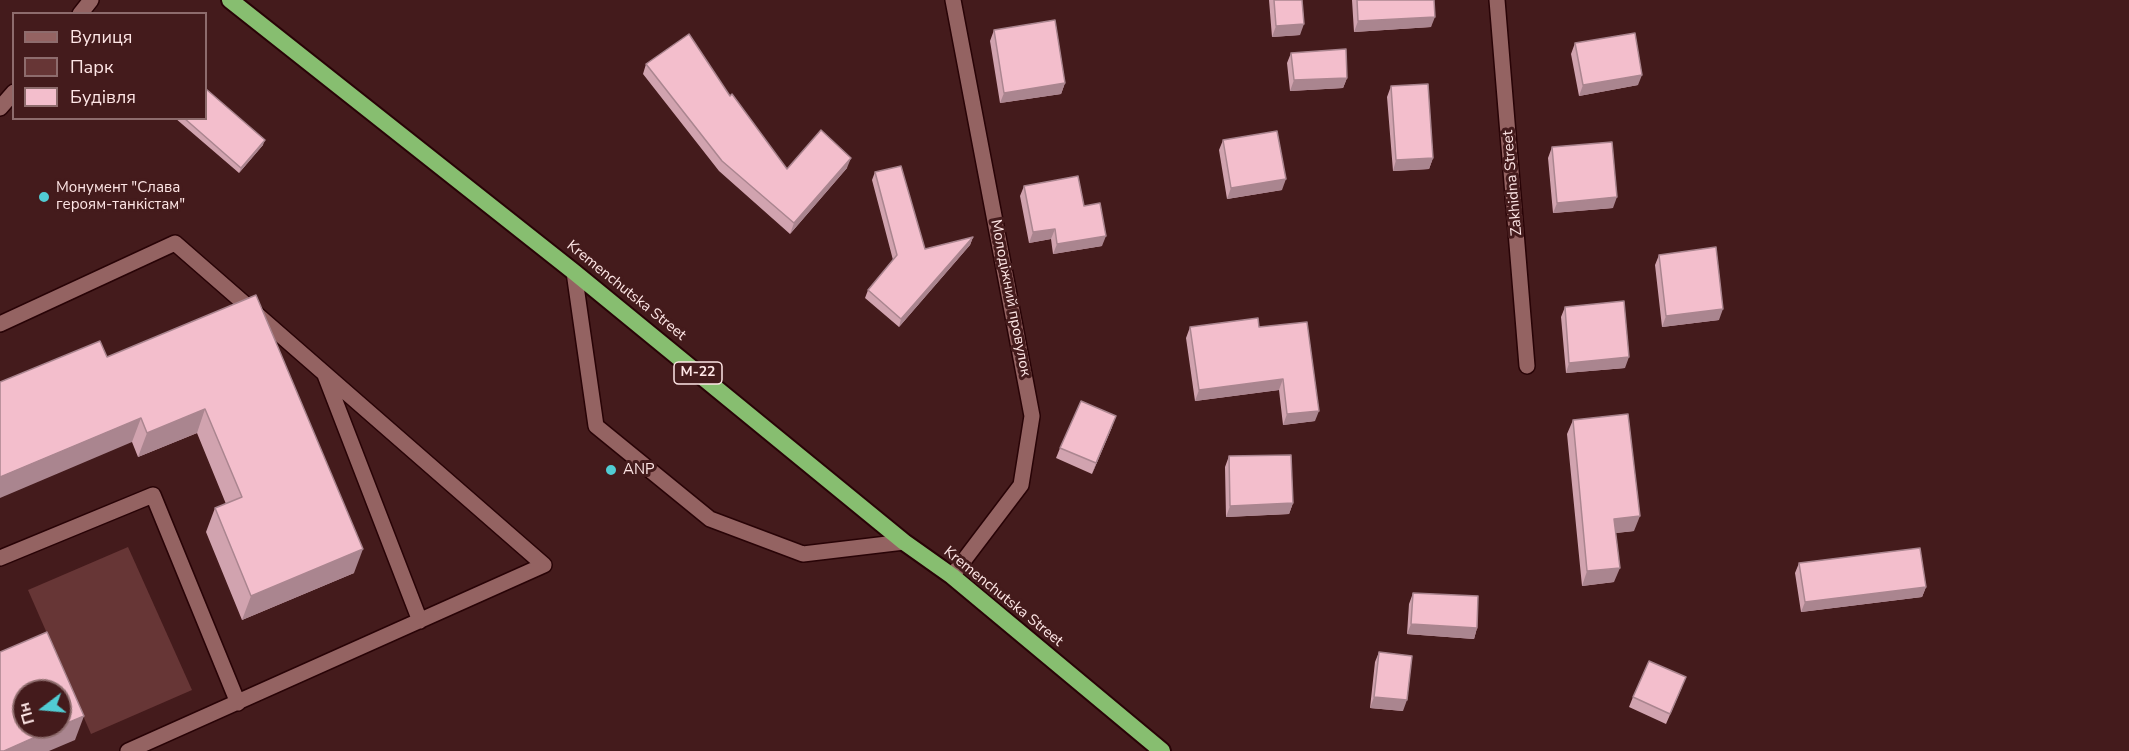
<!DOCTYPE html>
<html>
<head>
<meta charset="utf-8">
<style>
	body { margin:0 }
	#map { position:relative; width:2129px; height:751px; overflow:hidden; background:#441b1c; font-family:"Nunito Sans",sans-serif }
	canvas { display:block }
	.legend { position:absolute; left:12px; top:12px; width:195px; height:108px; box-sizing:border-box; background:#441b1c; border:2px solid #8e6c6d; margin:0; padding:8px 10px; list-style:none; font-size:18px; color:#fee6e6 }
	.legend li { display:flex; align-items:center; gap:12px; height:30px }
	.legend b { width:30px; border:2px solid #8e6c6d }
	.north { position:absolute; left:12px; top:679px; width:60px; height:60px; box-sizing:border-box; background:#441b1c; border:2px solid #8e6c6d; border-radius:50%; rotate:254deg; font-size:16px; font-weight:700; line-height:24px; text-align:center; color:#fee6e6 }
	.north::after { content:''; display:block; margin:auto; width:21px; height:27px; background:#51ccd3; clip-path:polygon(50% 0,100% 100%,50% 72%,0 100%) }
</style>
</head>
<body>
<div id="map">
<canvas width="2129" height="751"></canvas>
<ul class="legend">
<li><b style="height:8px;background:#946362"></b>Вулиця</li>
<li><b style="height:16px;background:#673636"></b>Парк</li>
<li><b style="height:16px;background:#f3becc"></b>Будівля</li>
</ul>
<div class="north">Пн</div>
</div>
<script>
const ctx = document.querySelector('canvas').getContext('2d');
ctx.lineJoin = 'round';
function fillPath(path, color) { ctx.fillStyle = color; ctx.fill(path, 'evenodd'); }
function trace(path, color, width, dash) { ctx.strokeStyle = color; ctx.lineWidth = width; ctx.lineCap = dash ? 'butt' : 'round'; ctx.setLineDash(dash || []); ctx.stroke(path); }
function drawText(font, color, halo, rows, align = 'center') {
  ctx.font = font + ' "Nunito Sans",sans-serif'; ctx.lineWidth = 6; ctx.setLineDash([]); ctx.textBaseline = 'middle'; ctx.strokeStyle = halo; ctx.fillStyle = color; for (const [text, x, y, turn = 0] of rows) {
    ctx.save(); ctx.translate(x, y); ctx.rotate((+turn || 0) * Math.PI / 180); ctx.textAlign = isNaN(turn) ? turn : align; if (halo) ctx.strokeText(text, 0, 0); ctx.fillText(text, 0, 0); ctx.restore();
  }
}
const green = new Path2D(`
	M 128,547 L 192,690 L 91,734 L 28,590 Z`);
const service = new Path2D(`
	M 1497,0 L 1527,366
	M 574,272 L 596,426 L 710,519 L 803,554 L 904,542
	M 0,324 L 175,243 L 544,565 L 128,751
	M 325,375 L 420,621
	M 0,558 L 153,495 L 238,703`);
const minor = new Path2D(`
	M 80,14 L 91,0
	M 0,108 L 14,92
	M 952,576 L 1021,485 L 1032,416 L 953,0`);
const trunk = new Path2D(`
	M 230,0 L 574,272 L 904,542 L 952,576 L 1162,751`);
const wall = new Path2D(`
	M 1269,0 L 1302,0 L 1300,35 L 1272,37 Z
	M 1352,0 L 1434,0 L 1431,27 L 1354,32 Z
	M 994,30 L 1065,83 L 1061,94 L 1000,103 L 990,41 Z
	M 1575,43 L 1638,85 L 1579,96 L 1571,54 Z
	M 1291,53 L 1347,78 L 1343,88 L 1290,91 L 1287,63 Z
	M 646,64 L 787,169 L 847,168 L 790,234 L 719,171 L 643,74 Z
	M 1391,86 L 1433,158 L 1429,169 L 1393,171 L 1387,97 Z
	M 175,118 L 206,118 L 263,145 L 239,173 Z
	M 1223,140 L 1282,190 L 1227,199 L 1219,150 Z
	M 1552,147 L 1613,208 L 1553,213 L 1548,158 Z
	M 875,172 L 925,249 L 973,237 L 970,245 L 899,327 L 865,298 L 868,290 L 893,260 L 872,180 Z
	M 1024,186 L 1084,206 L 1102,246 L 1053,254 L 1051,239 L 1029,243 L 1020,196 Z
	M 1659,255 L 1719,320 L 1662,327 L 1655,265 Z
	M 256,295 L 354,573 L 242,620 L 206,532 L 215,508 L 226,504 L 197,433 L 138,457 L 132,442 L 107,357 Z
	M 1565,307 L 1625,368 L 1566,373 L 1561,317 Z
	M 1190,327 L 1259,327 L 1315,421 L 1283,425 L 1279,390 L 1195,401 L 1186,338 Z
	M 1573,420 L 1634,531 L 1615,533 L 1614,582 L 1582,586 L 1567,434 Z
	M 1112,427 L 1092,474 L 1056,458 L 1060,448 Z
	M 1229,456 L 1293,503 L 1289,514 L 1226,517 L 1225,467 Z
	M 1799,563 L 1926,587 L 1922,597 L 1801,612 L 1795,573 Z
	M 1413,593 L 1477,628 L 1474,639 L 1407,634 L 1409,604 Z
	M 1379,652 L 1403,711 L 1370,708 L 1375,662 Z
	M 1682,687 L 1666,724 L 1629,707 L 1633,697 Z`);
const shadedWall = new Path2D(`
	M 1435,17 L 1431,27 L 1354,32 L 1358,21 Z
	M 1304,24 L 1300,35 L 1272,37 L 1276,26 Z
	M 1642,75 L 1638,85 L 1579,96 L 1583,85 Z
	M 1347,78 L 1343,88 L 1290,91 L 1294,80 Z
	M 1065,83 L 1061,94 L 1000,103 L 1004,93 Z
	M 265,140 L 263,145 L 239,173 L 241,168 Z
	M 851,158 L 847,168 L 790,234 L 794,223 Z
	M 1433,158 L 1429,169 L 1393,171 L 1396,160 Z
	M 1286,179 L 1282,190 L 1227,199 L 1231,188 Z
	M 1617,197 L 1613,208 L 1553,213 L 1557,203 Z
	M 1055,229 L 1051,239 L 1029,243 L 1033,232 Z
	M 1106,236 L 1102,246 L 1053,254 L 1057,244 Z
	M 973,237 L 970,245 L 899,327 L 901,319 Z
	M 1723,309 L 1719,320 L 1662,327 L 1666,316 Z
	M 1629,357 L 1625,368 L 1566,373 L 1569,363 Z
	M 1283,379 L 1279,390 L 1195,401 L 1199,390 Z
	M 205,409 L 197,433 L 138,457 L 147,433 Z
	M 1319,411 L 1315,421 L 1283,425 L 1287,414 Z
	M 1116,416 L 1112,427 L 1092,474 L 1096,463 Z
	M 141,418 L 132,442 L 0,498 L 0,477 Z
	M 1293,503 L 1289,514 L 1226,517 L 1230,506 Z
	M 1640,516 L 1634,531 L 1608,534 L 1614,519 Z
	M 363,549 L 354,573 L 242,620 L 251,596 Z
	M 1620,568 L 1614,582 L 1582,586 L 1587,571 Z
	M 1926,587 L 1922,597 L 1801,612 L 1805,602 Z
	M 1411,624 L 1477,628 L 1474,639 L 1407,634 Z
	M 1374,697 L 1407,700 L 1403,711 L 1370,708 Z
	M 84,716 L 75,740 L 49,751 L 4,751 Z`);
const building = new Path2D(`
	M 1274,0 L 1302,0 L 1304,24 L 1276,26 Z
	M 1357,0 L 1434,0 L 1435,17 L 1358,21 Z
	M 1055,20 L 1065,83 L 1004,93 L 994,30 Z
	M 1635,33 L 1642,75 L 1583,85 L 1575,43 Z
	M 689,34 L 730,96 L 732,94 L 787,169 L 821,130 L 851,158 L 794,223 L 722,161 L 646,64 Z
	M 1346,49 L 1347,78 L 1294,80 L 1291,53 Z
	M 1428,84 L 1433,158 L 1396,160 L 1391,86 Z
	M 206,89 L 265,140 L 241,168 L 184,118 L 206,118 Z
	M 1277,131 L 1286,179 L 1231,188 L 1223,140 Z
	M 1612,142 L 1617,197 L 1557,203 L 1552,147 Z
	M 901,166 L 925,249 L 973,237 L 901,319 L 868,290 L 897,255 L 875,172 Z
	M 1078,176 L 1084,206 L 1100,203 L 1106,236 L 1057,244 L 1055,229 L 1033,232 L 1024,186 Z
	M 1716,247 L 1723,309 L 1666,316 L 1659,255 Z
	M 256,295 L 363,549 L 251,596 L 215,508 L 242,497 L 205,409 L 147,433 L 141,418 L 0,477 L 0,382 L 100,341 L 107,357 Z
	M 1624,301 L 1629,357 L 1569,363 L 1565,307 Z
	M 1258,318 L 1259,327 L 1307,322 L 1319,411 L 1287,414 L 1283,379 L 1199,390 L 1190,327 Z
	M 1081,401 L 1116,416 L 1096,463 L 1060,448 Z
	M 1628,414 L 1640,516 L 1614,519 L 1620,568 L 1587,571 L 1573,420 Z
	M 1291,455 L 1293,503 L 1230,506 L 1229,456 Z
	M 1920,548 L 1926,587 L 1805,602 L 1799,563 Z
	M 1413,593 L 1478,596 L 1477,628 L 1411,624 Z
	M 47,632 L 84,716 L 60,726 L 60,691 L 24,691 L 24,727 L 58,727 L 4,751 L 0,751 L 0,652 Z
	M 1379,652 L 1412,656 L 1407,700 L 1374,697 Z
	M 1649,661 L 1686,677 L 1670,714 L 1633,697 Z`);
const markers = [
	[44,197,6,"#51ccd3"],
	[611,470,6,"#51ccd3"]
];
const shields = [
	[698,373,48]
];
const shieldNames = [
	["М-22",698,373]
];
const streetNames = [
	["Zakhidna Street",1513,183,-95],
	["Kremenchutska Street",626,291,39],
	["Молодіжний провулок",1010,298,79],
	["Kremenchutska Street",1003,597,39]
];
const poiNames = [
	["Монумент \"Слава",56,188],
	["героям-танкістам\"",56,205],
	["ANP",623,470]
];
fillPath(green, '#673636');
trace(service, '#280306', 18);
trace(minor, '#280306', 18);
trace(trunk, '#280306', 20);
trace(service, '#946362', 15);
trace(minor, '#946362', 15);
trace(trunk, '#87be70', 16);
fillPath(wall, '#d1a3af');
fillPath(shadedWall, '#aa858f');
fillPath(building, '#f3becc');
trace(building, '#aa858f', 1.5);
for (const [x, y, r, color] of markers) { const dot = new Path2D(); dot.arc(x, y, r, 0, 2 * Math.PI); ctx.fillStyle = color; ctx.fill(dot); trace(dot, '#441b1c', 2); }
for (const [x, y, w] of shields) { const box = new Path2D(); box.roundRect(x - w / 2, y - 11, w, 22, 4.5); ctx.fillStyle = '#441b1c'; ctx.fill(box); trace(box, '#fee6e6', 1.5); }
drawText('bold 14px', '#fee6e6', null, shieldNames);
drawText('15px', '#fee6e6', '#441b1c', streetNames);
drawText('15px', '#fee6e6', '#441b1c', poiNames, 'left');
</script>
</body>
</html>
